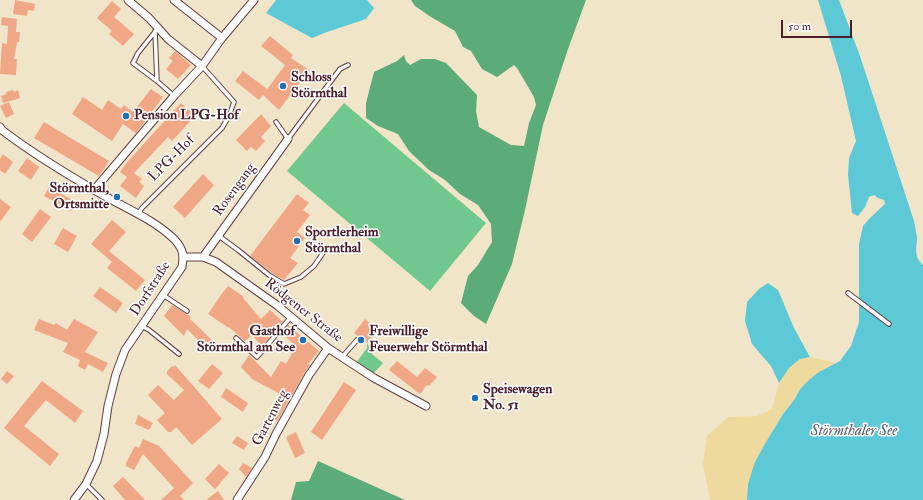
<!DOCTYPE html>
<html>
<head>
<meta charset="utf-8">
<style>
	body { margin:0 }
	#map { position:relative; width:923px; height:500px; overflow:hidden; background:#f0e5c9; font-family:"IM FELL Double Pica",serif }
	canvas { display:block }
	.scale { position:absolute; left:781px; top:20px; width:71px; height:18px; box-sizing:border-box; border:2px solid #4a1f2b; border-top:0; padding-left:5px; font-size:12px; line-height:14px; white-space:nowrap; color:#4a1f2b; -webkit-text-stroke:3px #fff; paint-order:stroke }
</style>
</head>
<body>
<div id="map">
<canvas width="923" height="500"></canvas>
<div class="scale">50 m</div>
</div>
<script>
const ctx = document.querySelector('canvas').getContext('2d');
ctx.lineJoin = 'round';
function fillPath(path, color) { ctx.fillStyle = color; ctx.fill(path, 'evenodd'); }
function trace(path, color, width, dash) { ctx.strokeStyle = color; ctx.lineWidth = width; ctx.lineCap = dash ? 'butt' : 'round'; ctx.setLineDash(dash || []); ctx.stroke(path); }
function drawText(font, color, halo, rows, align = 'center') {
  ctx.font = font + ' "IM FELL Double Pica",serif'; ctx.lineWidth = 3; ctx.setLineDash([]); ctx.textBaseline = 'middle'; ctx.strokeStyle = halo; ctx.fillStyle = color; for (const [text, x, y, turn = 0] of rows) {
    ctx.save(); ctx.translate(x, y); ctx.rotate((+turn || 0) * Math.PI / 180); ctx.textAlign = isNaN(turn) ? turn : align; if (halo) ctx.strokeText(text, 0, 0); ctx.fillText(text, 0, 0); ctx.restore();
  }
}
const green = new Path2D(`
	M 344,103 L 486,223 L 430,291 L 287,171 Z
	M 367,343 L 372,354 L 383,363 L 373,374 L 356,363 L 367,348 Z`);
const forest = new Path2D(`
	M 411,0 L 586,0 L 568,49 L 543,125 L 525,210 L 512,264 L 486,324 L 474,316 L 461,303 L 468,276 L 478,265 L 492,242 L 491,224 L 478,205 L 460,194 L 445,180 L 429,170 L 409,151 L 398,134 L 378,126 L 366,118 L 366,103 L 374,72 L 397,61 L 404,55 L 406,61 L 410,65 L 421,59 L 435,59 L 446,63 L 477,95 L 476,111 L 479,127 L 511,145 L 524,146 L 529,123 L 536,105 L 534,97 L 517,68 L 514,65 L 497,77 L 482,69 L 471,51 L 463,47 L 455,31 L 431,17 L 415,6 Z
	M 318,461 L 405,500 L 291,500 L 296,482 L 309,481 Z`);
const sand = new Path2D(`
	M 810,357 L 836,363 L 819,372 L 801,388 L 794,400 L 783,414 L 766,442 L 748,484 L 747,500 L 710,500 L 703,464 L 707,436 L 728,417 L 757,416 L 772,409 L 779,383 L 789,368 L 800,359 Z`);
const water = new Path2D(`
	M 276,0 L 367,0 L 374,8 L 366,19 L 327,32 L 312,38 L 266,13 Z
	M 818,0 L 839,0 L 860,56 L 914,221 C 915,226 916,232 917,237 C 917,249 913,256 923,265 L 923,500 L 747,500 L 748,484 L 755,462 L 766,442 L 783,414 L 794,400 L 801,388 L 810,379 L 819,372 L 840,361 L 851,346 L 859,322 L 859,244 L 863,226 L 870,218 L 885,204 L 884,200 L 878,198 L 874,195 L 869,197 L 865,207 L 858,216 L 852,213 L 848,175 L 849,158 L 856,141 L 841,76 Z
	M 768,283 L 778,290 L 794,328 L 810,357 L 800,359 L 789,368 L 779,383 L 771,366 L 752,344 L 745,321 L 747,302 L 759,289 Z`);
const building = new Path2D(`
	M 15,0 L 35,4 L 34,11 L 28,10 L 27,16 L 13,14 Z
	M 112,1 L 121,9 L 114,17 L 134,34 L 123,46 L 109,34 L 112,31 L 97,18 Z
	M 2,17 L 17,19 L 16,32 L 20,32 L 19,42 L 17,42 L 14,59 L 17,59 L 16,75 L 0,74 L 2,43 L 7,44 L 8,26 L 1,25 Z
	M 270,36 L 293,55 L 291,58 L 309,70 L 279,110 L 263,95 L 259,100 L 235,81 L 243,71 L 267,89 L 263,95 L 285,65 L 261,46 Z
	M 175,51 L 191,65 L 178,79 L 166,69 L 173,61 L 169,58 Z
	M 151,89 L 163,97 L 136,133 L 123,124 L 112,141 L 72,114 L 83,97 L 102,110 L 108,100 L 121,109 L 124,105 L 133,112 Z
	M 13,90 L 14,92 L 18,90 L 20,98 L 3,103 L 1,96 L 6,94 L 6,92 Z
	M 9,102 L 14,114 L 6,118 L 0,106 Z
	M 181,103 L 195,116 L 172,141 L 168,137 L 134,173 L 142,179 L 139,182 L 144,186 L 136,198 L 120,186 L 127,177 L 120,172 L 128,161 Z
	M 261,114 L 271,126 L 261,137 L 265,141 L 256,151 L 251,147 L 247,151 L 236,140 Z
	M 44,122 L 109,161 L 99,176 L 34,138 Z
	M 3,154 L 13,162 L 5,174 L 0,170 L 0,159 Z
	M 27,158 L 39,167 L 31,180 L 18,171 Z
	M 203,174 L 214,185 L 185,218 L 173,207 Z
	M 49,187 L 76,202 L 72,211 L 44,196 Z
	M 297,194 L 309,203 L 303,210 L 310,215 L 297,232 L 305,238 L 290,258 L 298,263 L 284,280 L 275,275 L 250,256 Z
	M 0,199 L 11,207 L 0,222 Z
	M 40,209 L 51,217 L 32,242 L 22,234 Z
	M 112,220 L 126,232 L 109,251 L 145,280 L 136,291 L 107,268 L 112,262 L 91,244 Z
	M 63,228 L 77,236 L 68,252 L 54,244 Z
	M 228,286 L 244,297 L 243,298 L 261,319 L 270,310 L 283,322 L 262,346 L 252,335 L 245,341 L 229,327 L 229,328 L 208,314 L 221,295 Z
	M 100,287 L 123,303 L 116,313 L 93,296 Z
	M 172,305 L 191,317 L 190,319 L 215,343 L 208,350 L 187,329 L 184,336 L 164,316 Z
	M 39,319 L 54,325 L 56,323 L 67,330 L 74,319 L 98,332 L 85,352 L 108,363 L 103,372 L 88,364 L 85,370 L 78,366 L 80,360 L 63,352 L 68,343 L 34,330 Z
	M 365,319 L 377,329 L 367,343 L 354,333 Z
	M 288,325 L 319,351 L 308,364 L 310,365 L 305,372 L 277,421 L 270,418 L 282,395 L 252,379 L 241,367 L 249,355 L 271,377 L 281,361 L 286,364 L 296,346 L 281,333 Z
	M 397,361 L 417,377 L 425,368 L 437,377 L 429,386 L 427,385 L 420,394 L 389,370 Z
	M 212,364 L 223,373 L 209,389 L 198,381 Z
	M 175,365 L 222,419 L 192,445 L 176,427 L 171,432 L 168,432 L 157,420 L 165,413 L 148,395 L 158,385 L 174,400 L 184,390 L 167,374 L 167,371 L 172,366 L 173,367 Z
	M 7,371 L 14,376 L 7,384 L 1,379 Z
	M 42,381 L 83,411 L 75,423 L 46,400 L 24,426 L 59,454 L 50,466 L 4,428 Z
	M 344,382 L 356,390 L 322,440 L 311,432 Z
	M 226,388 L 248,403 L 243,412 L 221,397 Z
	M 138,415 L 153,423 L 149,430 L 135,424 Z
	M 296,432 L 305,453 L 295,458 L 286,437 Z
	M 237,436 L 248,443 L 244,450 L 232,443 Z
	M 143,439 L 159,446 L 193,483 L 180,496 L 184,500 L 161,500 L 174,488 L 143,454 L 134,470 L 126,466 L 126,463 L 135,446 L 139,448 Z
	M 243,463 L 252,468 L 246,477 L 239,469 Z
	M 219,464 L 229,473 L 220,483 L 220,484 L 215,489 L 205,479 Z
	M 123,477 L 145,500 L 125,500 L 113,486 Z
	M 218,491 L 224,500 L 206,500 Z`);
const service = new Path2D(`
	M 158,28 L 138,53 L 133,63 L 157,81 L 174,96
	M 155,31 L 157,81
	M 276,122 L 288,139 L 340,69 L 348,65
	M 138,214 L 142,208 L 222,128 L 229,116 L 234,102 L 202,66
	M 219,236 L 238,250 L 269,275 L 284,284 L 301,277 L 314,266 L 325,250
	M 848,293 L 889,324
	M 163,295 L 187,311
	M 142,326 L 149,330 L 179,354
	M 236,338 L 257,357 L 291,317
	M 342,357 L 357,340
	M 86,484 L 102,500`);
const minor = new Path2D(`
	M 128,0 L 149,18 L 168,39 L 202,66
	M 174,0 L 222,38
	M 0,127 L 2,130 C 36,156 73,178 110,199 C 132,211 157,222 175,240 C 183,249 184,255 182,267 L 125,350 L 116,374 L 108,406 L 104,434 L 97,461 L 86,484 L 74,500
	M 94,190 L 174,96 L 202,66 L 222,38 L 254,0
	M 184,257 L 203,257 L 216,262 L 278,306 L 328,348 L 374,378 L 426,406
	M 203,257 L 288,139
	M 237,500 L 265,457 L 276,434 L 309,375 L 328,348`);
const markers = [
	[283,86,4,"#1f6fb2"],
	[126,116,4,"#1f6fb2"],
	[117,197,4,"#1f6fb2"],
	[297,241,4,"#1f6fb2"],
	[303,340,4,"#1f6fb2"],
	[361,340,4,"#1f6fb2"],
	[475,398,4,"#1f6fb2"]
];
const poiNames = [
	["Schloss",291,78],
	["Störmthal",291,94],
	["Pension LPG-Hof",134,116],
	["Störmthal,",109,189,"right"],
	["Ortsmitte",109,205,"right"],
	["Sportlerheim",305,233],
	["Störmthal",305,249],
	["Gasthof",295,332,"right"],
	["Störmthal am See",295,348,"right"],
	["Freiwillige",369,332],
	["Feuerwehr Störmthal",369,348],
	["Speisewagen",483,390],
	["No. 51",483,406]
];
const streetNames = [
	["LPG-Hof",172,159,-45],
	["Rosengang",235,190,-54],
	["Dorfstraße",151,289,-57],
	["Rödgener Straße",303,311,38],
	["Gartenweg",271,418,-62]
];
const waterNames = [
	["Störmthaler See",854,432]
];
fillPath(green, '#71c88e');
fillPath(forest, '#5cac79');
fillPath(sand, '#eeda9e');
fillPath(water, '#5dc8d6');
fillPath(building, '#f0a785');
trace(service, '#633d43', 5.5);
trace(minor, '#633d43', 9);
trace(service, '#fff', 3.5);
trace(minor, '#fff', 7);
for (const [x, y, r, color] of markers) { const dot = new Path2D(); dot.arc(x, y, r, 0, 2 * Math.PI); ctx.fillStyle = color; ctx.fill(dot); trace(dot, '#fff', 1.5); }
drawText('bold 14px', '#4a1f2b', '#fff', poiNames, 'left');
drawText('14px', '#4a1f2b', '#fff', streetNames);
drawText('italic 15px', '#515a67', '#fff', waterNames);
</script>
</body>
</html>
